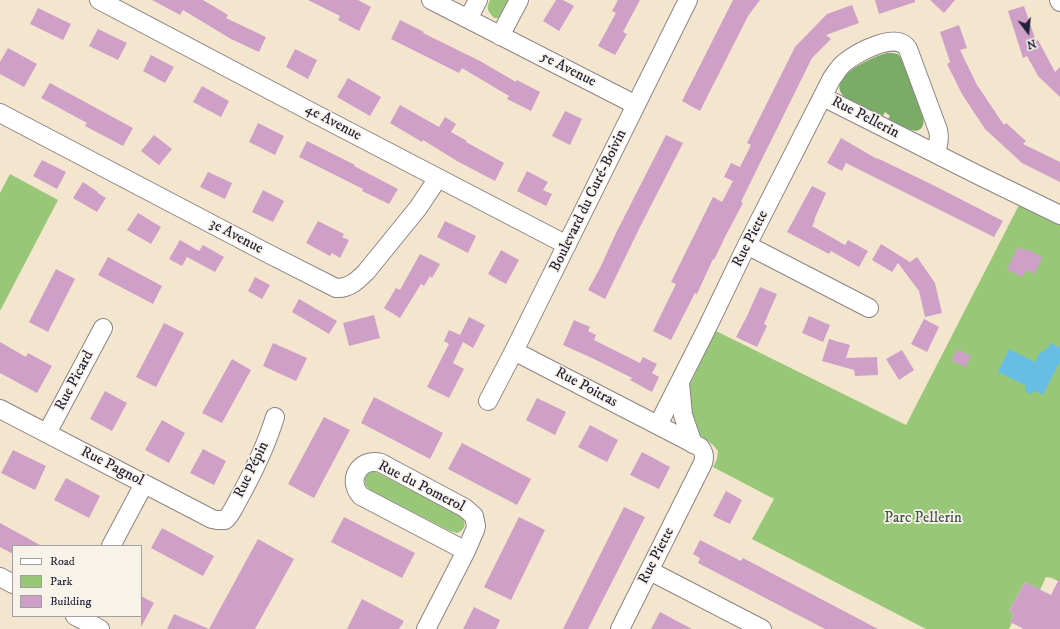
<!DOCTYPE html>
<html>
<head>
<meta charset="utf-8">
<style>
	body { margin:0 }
	#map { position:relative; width:1060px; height:629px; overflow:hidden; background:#f4e5ce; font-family:"IM FELL DW Pica",serif }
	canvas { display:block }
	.legend { position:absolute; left:12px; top:545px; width:130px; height:72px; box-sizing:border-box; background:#f7f3e8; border:1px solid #a29fa3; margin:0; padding:5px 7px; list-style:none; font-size:12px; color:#22223b }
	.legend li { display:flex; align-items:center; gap:8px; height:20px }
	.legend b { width:20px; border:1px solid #a29fa3 }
	.north { position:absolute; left:1008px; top:12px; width:40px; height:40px; -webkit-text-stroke:3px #f7f3e8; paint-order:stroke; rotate:164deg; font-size:11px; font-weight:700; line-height:16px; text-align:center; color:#22223b }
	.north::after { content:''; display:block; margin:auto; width:14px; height:18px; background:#22223b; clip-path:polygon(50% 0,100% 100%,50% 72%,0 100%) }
</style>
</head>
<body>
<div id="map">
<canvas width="1060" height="629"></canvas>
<ul class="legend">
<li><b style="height:5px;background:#fff"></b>Road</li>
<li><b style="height:11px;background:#98c877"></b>Park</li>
<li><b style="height:11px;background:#cfa0c7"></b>Building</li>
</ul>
<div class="north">N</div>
</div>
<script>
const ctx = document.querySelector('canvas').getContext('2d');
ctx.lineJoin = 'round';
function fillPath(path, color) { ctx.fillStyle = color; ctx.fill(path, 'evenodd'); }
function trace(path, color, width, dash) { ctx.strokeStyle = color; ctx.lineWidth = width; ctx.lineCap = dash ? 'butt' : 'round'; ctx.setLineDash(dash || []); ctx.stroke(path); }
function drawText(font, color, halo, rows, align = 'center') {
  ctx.font = font + ' "IM FELL DW Pica",serif'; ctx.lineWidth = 3.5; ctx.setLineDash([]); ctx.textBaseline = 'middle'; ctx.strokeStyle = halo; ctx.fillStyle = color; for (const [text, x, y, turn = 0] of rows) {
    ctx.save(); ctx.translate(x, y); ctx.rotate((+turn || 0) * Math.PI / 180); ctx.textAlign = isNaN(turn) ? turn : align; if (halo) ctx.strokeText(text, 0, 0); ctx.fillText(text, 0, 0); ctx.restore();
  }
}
const green = new Path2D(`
	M 490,0 L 512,0 L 502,18 L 494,18 C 487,10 486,9 490,0 Z
	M 10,174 L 58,200 L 0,311 L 0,193 Z
	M 1019,205 L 1060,225 L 1060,582 L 1052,578 L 1046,577 L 1038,594 L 1035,593 L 1037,588 L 1025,582 L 1009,611 L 1014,614 L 1010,622 L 1012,623 L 1009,629 L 926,629 L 752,539 L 774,499 L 713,467 L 717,459 L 718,451 L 713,445 L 699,434 L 693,426 L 688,388 L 716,331 L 906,425 Z
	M 373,471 L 376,472 L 460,515 C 467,521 466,530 457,533 L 450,531 L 370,490 C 362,483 363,475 373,471 Z`);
const forest = new Path2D(`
	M 887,53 L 892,53 L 898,54 L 903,61 L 923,117 C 925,126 921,133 911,130 L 888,119 L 890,116 L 885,112 L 883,116 L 846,98 C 822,79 872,57 887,53 Z`);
const water = new Path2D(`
	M 1051,343 L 1060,348 L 1060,361 L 1043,395 L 1036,391 L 1030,394 C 1026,393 1025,390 1025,385 L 998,372 L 1009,349 L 1035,362 C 1037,359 1038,354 1041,352 C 1047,348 1047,351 1051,343 Z`);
const building = new Path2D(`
	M 152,0 L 203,0 L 228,15 L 226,18 L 266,37 L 259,52 L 231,39 L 183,10 L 180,15 Z
	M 308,0 L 358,0 L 371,7 L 359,31 L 338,20 L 340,16 Z
	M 556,0 L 563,0 L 574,6 L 559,31 L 543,21 Z
	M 618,0 L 640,0 L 623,32 L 627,34 L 615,55 L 598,46 L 616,13 L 612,11 Z
	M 733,0 L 760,0 L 748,16 L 700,111 L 682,101 Z
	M 875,0 L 915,0 L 915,2 L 879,14 Z
	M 930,0 L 955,0 L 944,13 Z
	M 852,5 L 859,23 L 826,35 L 831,39 L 812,58 L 758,167 L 741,202 L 743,203 L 725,237 L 714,260 L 713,259 L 697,294 L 695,293 L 671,340 L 653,331 L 676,284 L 671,282 L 713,197 L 722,202 L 733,181 L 724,177 L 731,163 L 740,167 L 751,145 L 747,143 L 795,47 L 827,14 Z
	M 1024,6 L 1036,41 L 1038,40 L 1055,72 L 1060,67 L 1060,97 L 1038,76 L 1027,56 L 1023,58 L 1008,11 Z
	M 38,8 L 71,24 L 63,40 L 30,24 Z
	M 400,20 L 424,32 L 423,33 L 480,61 L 516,82 L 517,80 L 540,92 L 531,111 L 507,99 L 509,96 L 462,68 L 459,73 L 391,39 Z
	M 959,25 L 967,48 L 960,50 L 977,85 L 1004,125 L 1006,123 L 1026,141 L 1023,144 L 1060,162 L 1060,182 L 1022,163 L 985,129 L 962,94 L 947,64 L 950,62 L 940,32 Z
	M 98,29 L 127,43 L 118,60 L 89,46 Z
	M 8,48 L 37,64 L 24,87 L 0,74 L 0,62 Z
	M 295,49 L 317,60 L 308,79 L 286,67 Z
	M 151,55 L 174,67 L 165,83 L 143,71 Z
	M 348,78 L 381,97 L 370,116 L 337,97 Z
	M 50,83 L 133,128 L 123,146 L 85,126 L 87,123 L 41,98 Z
	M 202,86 L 229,101 L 221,117 L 193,102 Z
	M 400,105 L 439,127 L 445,117 L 456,124 L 451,132 L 467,141 L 466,142 L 504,163 L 495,181 L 457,161 L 423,140 L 422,142 L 390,123 Z
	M 565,111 L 582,119 L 570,145 L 552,136 Z
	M 258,123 L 284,136 L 275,155 L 249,142 Z
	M 154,135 L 172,149 L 159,165 L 141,151 Z
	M 666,135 L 683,143 L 639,229 L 605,299 L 588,290 L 600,268 L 616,233 Z
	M 841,138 L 877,159 L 877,158 L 935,186 L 1003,221 L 994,237 L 846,163 L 842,171 L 827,163 Z
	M 307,141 L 355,165 L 354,166 L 398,189 L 389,204 L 362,191 L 363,189 L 299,157 Z
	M 42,160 L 66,172 L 57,189 L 33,176 Z
	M 527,171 L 548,182 L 543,190 L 552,194 L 546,206 L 517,191 Z
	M 208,172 L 232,183 L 225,199 L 200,187 Z
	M 83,182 L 98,192 L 98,193 L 106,198 L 97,212 L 73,198 Z
	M 812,186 L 826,193 L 814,220 L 815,220 L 812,226 L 845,245 L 848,240 L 868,251 L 859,267 L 831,251 L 829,254 L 787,232 Z
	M 263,190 L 284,201 L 273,222 L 252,212 Z
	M 138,213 L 161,227 L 151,244 L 127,230 Z
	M 318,221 L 344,234 L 342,237 L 349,240 L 340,258 L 332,253 L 330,256 L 306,243 Z
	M 445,221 L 476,236 L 468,253 L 437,237 Z
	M 180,240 L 199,251 L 203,245 L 224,257 L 215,272 L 187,257 L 182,266 L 169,259 Z
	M 881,244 L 910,262 L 917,257 L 935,283 L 942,313 L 925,317 L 919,291 L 898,263 L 892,272 L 872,260 Z
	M 1018,247 L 1026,251 L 1027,249 L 1042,257 L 1041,259 L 1042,259 L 1034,274 L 1026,270 L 1022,277 L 1007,269 Z
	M 501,250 L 519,260 L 506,284 L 488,274 Z
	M 420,254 L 440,264 L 432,278 L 430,276 L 424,286 L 421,284 L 400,318 L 384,308 L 396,288 L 400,290 Z
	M 108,257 L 162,286 L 153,304 L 98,275 Z
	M 56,269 L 75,279 L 48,332 L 29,322 Z
	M 255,277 L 270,285 L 262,299 L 248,291 Z
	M 760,287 L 777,294 L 764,324 L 767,326 L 757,347 L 736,337 L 747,316 Z
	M 299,299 L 337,321 L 329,334 L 292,312 Z
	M 374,315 L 380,338 L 349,346 L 343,323 Z
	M 809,316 L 830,325 L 823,342 L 802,333 Z
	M 469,317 L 485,325 L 473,348 L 463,342 L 453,363 L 464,369 L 449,398 L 427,387 L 449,344 L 444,341 L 449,330 L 460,335 Z
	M 924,319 L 939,327 L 927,352 L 911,344 Z
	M 574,320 L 590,327 L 588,331 L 596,335 L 594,340 L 640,363 L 643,357 L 657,364 L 652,373 L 659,377 L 652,392 L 630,380 L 632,378 L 594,359 L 563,345 Z
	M 164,323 L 184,333 L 156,387 L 136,377 Z
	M 829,339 L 850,345 L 846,358 L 877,357 L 878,375 L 855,376 L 854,370 L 822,361 Z
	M 0,342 L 26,357 L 28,353 L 52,366 L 37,393 L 0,373 Z
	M 273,343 L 307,358 L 296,381 L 263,366 Z
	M 957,349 L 971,356 L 966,367 L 952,361 Z
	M 902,350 L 914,370 L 899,380 L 886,359 Z
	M 232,359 L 251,370 L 222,423 L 202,413 Z
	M 105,391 L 127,403 L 112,431 L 90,419 Z
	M 374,397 L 443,433 L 430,459 L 361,423 Z
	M 537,398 L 566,412 L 555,435 L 526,420 Z
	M 324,417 L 350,430 L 314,498 L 288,484 Z
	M 162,420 L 185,433 L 169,463 L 145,450 Z
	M 590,425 L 618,440 L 607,462 L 578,447 Z
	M 462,443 L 531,479 L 517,505 L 448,469 Z
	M 203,449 L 226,461 L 214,485 L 190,473 Z
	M 13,450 L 46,466 L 35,490 L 1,473 Z
	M 642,452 L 670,467 L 659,489 L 630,475 Z
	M 66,478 L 100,496 L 89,518 L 54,500 Z
	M 726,491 L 742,500 L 730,524 L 713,516 Z
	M 624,507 L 645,517 L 588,629 L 563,629 Z
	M 344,517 L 415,553 L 402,578 L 331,542 Z
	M 519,517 L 545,530 L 511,600 L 484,587 Z
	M 0,523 L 42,546 L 13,546 L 13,554 L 0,547 Z
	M 162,528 L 214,556 L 203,576 L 151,548 Z
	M 258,539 L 294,559 L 255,629 L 167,629 L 174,614 L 209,629 Z
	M 700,540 L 741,561 L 743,558 L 878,629 L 825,629 L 698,563 L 700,558 L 693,554 Z
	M 1060,577 L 1060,629 L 1024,629 L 1010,622 L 1014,614 L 1009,611 L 1025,582 L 1051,595 Z
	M 141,596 L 154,603 L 141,627 Z
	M 362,599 L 404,621 L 399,629 L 347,629 Z
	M 474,607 L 500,620 L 496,629 L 463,629 Z
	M 660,612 L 692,629 L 651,629 Z`);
const minor = new Path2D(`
	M 99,0 L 321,117 L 567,245
	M 431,0 L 636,105
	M 1059,0 L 1060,2
	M 468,19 L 478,0
	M 500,36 L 519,0
	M 823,97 L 978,175 L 1060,215
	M 0,113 L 265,252 L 336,288 C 349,289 358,280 366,272 L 418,208 L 438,178
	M 747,245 L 869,308
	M 514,351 L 700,447 C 704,453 705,456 703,463 L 620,629
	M 680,383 L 683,415 L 693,444
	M 488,401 L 514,351 L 688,0
	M 0,409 L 212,519 L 217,520 L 225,520 C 231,515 234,507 238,500 C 253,473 266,446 275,417
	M 658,425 L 706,330 L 747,245 L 832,78 C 836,73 839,67 844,63 C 856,53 897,30 908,49 L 938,130 C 940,139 939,145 935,153
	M 47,433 L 103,328
	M 111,546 L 144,484
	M 650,571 L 762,629
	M 0,577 L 13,584
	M 75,616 L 100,629
	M 426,629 L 466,551 L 475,530 L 476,526 L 474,516 L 465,508 L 381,463 C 360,457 346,480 361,496 L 466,551`);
const streetNames = [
	["5e Avenue",568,70,27],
	["Rue Pellerin",865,118,27],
	["4e Avenue",333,123,28],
	["Boulevard du Curé-Boivin",589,201,-64],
	["3e Avenue",236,237,28],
	["Rue Piette",751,239,-63],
	["Rue Picard",75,381,-62],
	["Rue Poitras",586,388,28],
	["Rue Pagnol",112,467,27],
	["Rue Pépin",252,470,-64],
	["Rue du Pomerol",421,487,27],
	["Rue Piette",657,556,-63]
];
const parkNames = [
	["Parc Pellerin",923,519]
];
fillPath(green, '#98c877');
fillPath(forest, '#7aac68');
fillPath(water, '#67bde3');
fillPath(building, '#cfa0c7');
trace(minor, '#8b8484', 20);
trace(minor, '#fff', 18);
drawText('15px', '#22223b', '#f7f3e8', streetNames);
drawText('15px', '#45544d', '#f7f3e8', parkNames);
</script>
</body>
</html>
